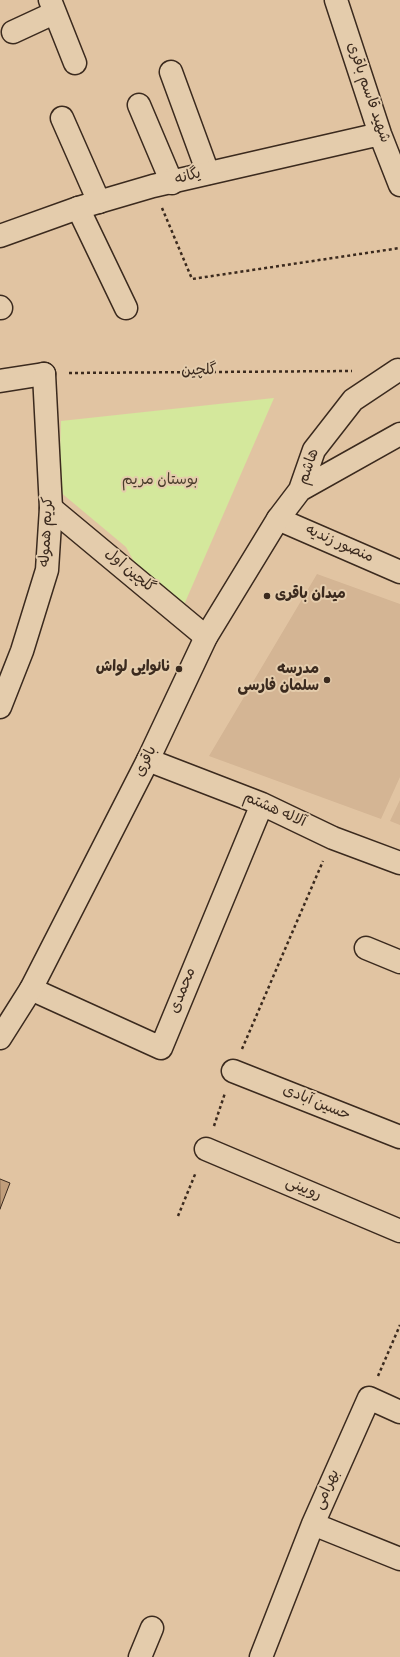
<!DOCTYPE html>
<html>
<head>
<meta charset="utf-8">
<style>
	body { margin:0 }
	canvas { display:block; background:#e1c4a2 }
</style>
</head>
<body>
<canvas width="400" height="1657"></canvas>
<script>
const ctx = document.querySelector('canvas').getContext('2d');
ctx.lineJoin = 'round';
function fillPath(path, color) { ctx.fillStyle = color; ctx.fill(path, 'evenodd'); }
function trace(path, color, width, dash) { ctx.strokeStyle = color; ctx.lineWidth = width; ctx.lineCap = dash ? 'butt' : 'round'; ctx.setLineDash(dash || []); ctx.stroke(path); }
function drawText(font, color, halo, rows, align = 'center') {
  ctx.font = font + ' "Gochi Hand","Playpen Sans Arabic",sans-serif'; ctx.lineWidth = 4; ctx.setLineDash([]); ctx.textBaseline = 'middle'; ctx.strokeStyle = halo; ctx.fillStyle = color; for (const [text, x, y, turn = 0] of rows) {
    ctx.save(); ctx.translate(x, y); ctx.rotate((+turn || 0) * Math.PI / 180); ctx.textAlign = isNaN(turn) ? turn : align; if (halo) ctx.strokeText(text, 0, 0); ctx.fillText(text, 0, 0); ctx.restore();
  }
}
const built = new Path2D(`
	M 317,574 L 400,604 L 400,777 L 381,819 L 209,756 Z
	M 400,800 L 400,825 L 390,821 Z`);
const green = new Path2D(`
	M 274,398 L 183,607 L 143,578 L 126,547 L 59,491 L 61,421 Z`);
const building = new Path2D(`
	M 0,1179 L 10,1183 L 0,1209 Z`);
const path = new Path2D(`
	M 162,208 L 192,279 L 400,248
	M 69,373 L 352,371
	M 242,1049 L 323,861
	M 214,1126 L 225,1093
	M 178,1216 L 196,1172
	M 378,1376 L 400,1325`);
const minor = new Path2D(`
	M 50,0 L 75,63
	M 13,32 L 54,13
	M 171,72 L 208,173
	M 139,105 L 172,183
	M 62,118 L 99,202
	M 78,208 L 126,308
	M 0,307 L 1,308
	M 0,381 L 44,374
	M 51,508 L 206,637
	M 278,519 L 400,572
	M 148,760 L 262,804 L 333,838 L 400,863
	M 366,948 L 400,962
	M 31,989 L 161,1048 L 262,804
	M 233,1071 L 400,1137
	M 206,1149 L 400,1231
	M 313,1524 L 400,1559
	M 140,1657 L 152,1628
	M 261,1657 L 313,1524 L 369,1398 L 400,1412`);
const tertiary = new Path2D(`
	M 336,0 L 380,134 L 400,185
	M 0,236 L 78,208 L 153,186 L 380,134
	M 300,490 L 400,434
	M 0,707 L 22,651 L 47,570 L 51,508 L 44,374
	M 0,1038 L 31,989 L 148,760 L 206,637 L 278,519 L 300,490 L 314,450 L 353,400 L 398,370`);
const markers = [
	[267,596,4,"#3b2a1e"],
	[179,669,4,"#3b2a1e"],
	[327,680,4,"#3b2a1e"]
];
const streetNames = [
	["شهید قاسم باقری",367,93,71],
	["یگانه",188,178,-15],
	["گلچین",199,372,-1],
	["هاشم",310,467,-71],
	["کریم هموله",48,532,-87],
	["منصور زندیه",339,545,24],
	["گلچین اول",129,572,40],
	["باقری",147,762,-64],
	["آلاله هشتم",274,811,24],
	["محمدی",184,991,-68],
	["حسین آبادی",316,1104,22],
	["رویینی",303,1190,23],
	["بهرامی",328,1490,-66]
];
const parkNames = [
	["بوستان مریم",160,482]
];
const poiNames = [
	["میدان باقری",275,596,"left"],
	["نانوایی لواش",171,669],
	["مدرسه",319,671],
	["سلمان فارسی",319,688]
];
fillPath(built, '#d4b594');
fillPath(green, '#d4e89c');
fillPath(building, '#c09d7a');
trace(building, '#3b2a1e', 1);
trace(minor, '#3b2a1e', 25);
trace(tertiary, '#3b2a1e', 25);
trace(path, '#3b2a1e', 2.5, [3, 3]);
trace(minor, '#e4ccac', 22);
trace(tertiary, '#e4ccac', 22);
for (const [x, y, r, color] of markers) { const dot = new Path2D(); dot.arc(x, y, r, 0, 2 * Math.PI); ctx.fillStyle = color; ctx.fill(dot); trace(dot, '#e4ccac', 1.5); }
drawText('15px', '#3b2a1e', '#e4ccac', streetNames);
drawText('15px', '#4a3d2b', '#e4ccac', parkNames);
drawText('bold 15px', '#3b2a1e', '#e4ccac', poiNames, 'right');
</script>
</body>
</html>
